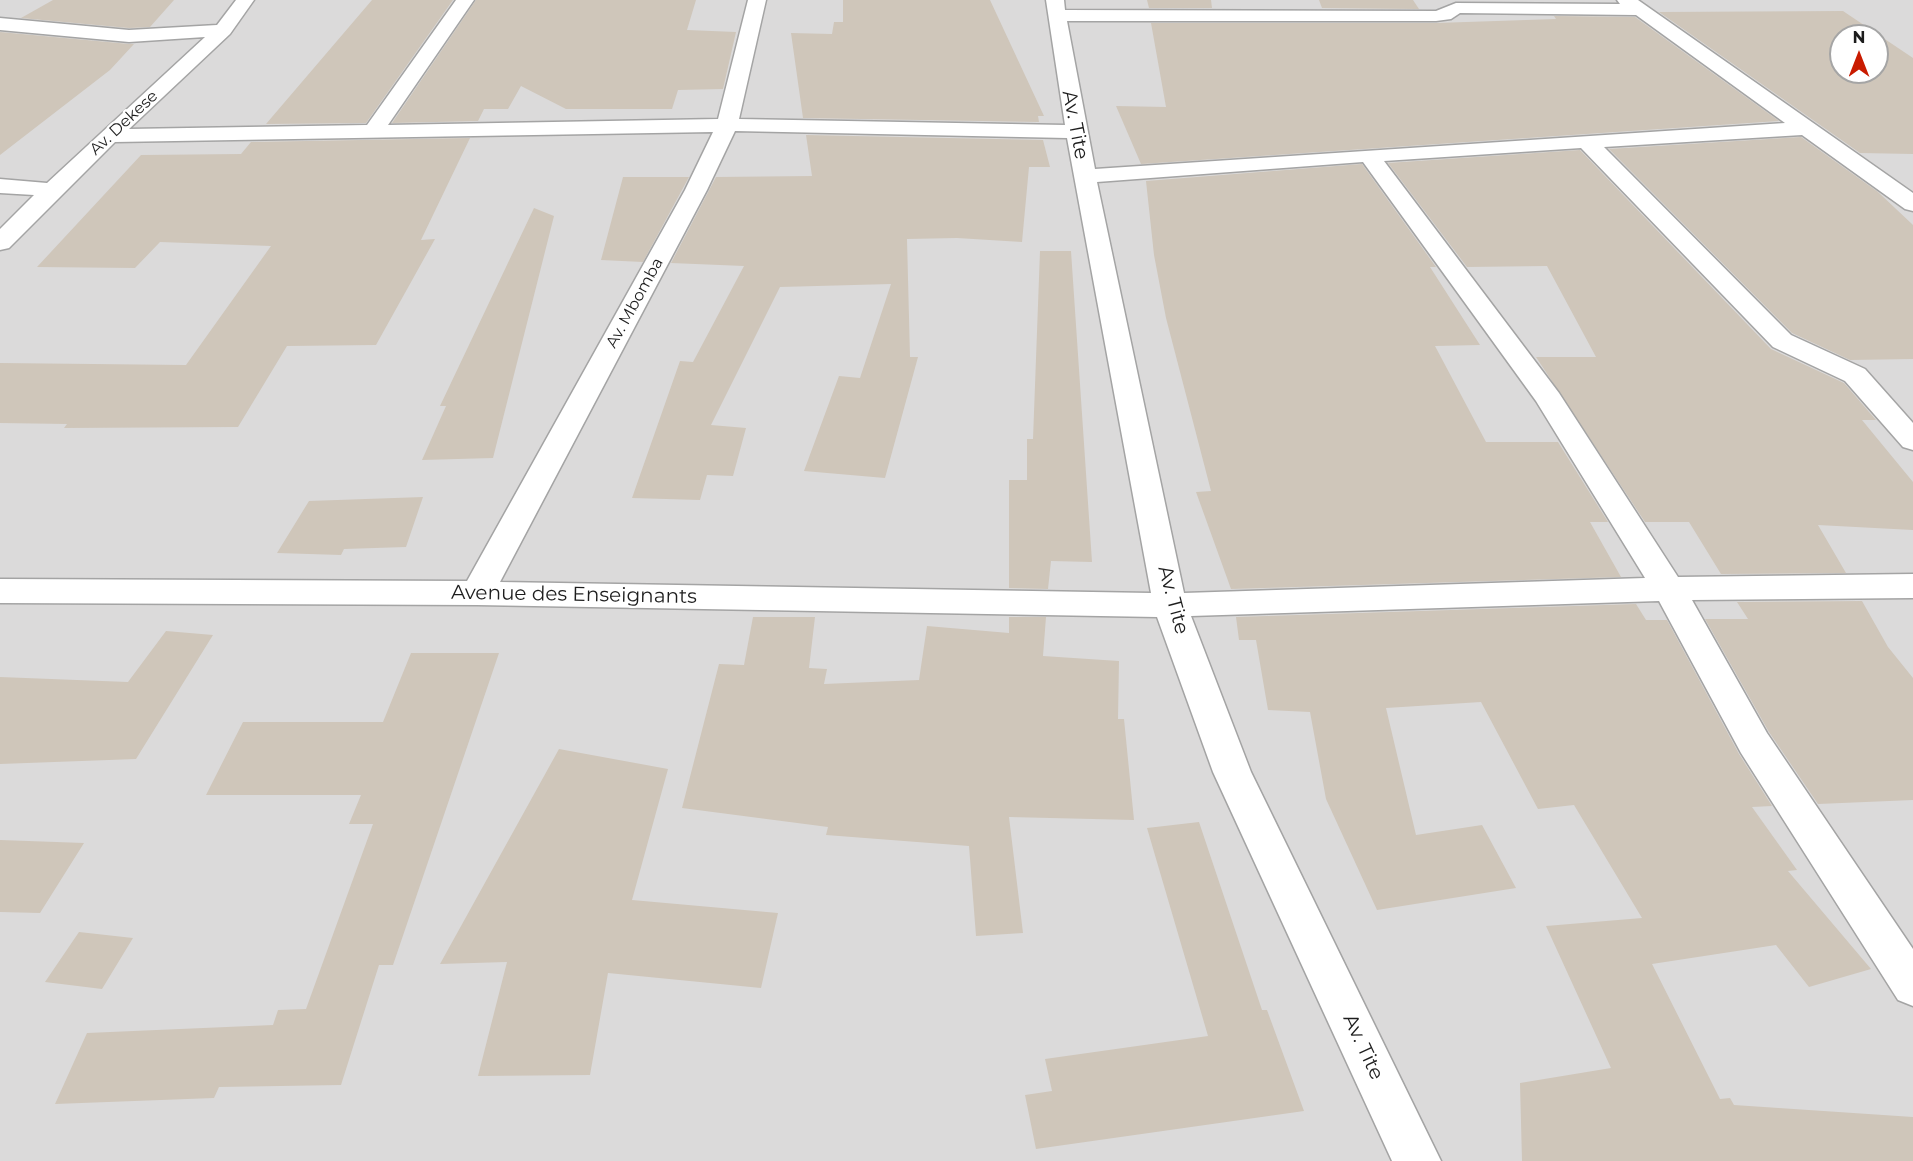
<!DOCTYPE html>
<html>
<head>
<meta charset="utf-8">
<style>
	body { margin:0 }
	#map { position:relative; width:1913px; height:1161px; overflow:hidden; background:#efece1; font-family:Montserrat,sans-serif }
	canvas { display:block }
	.north { position:absolute; left:1829px; top:24px; width:60px; height:60px; box-sizing:border-box; background:#fff; border:2px solid #a5a5a5; border-radius:50%; rotate:0deg; font-size:16px; font-weight:700; line-height:24px; text-align:center; color:#1d1d1d }
	.north::after { content:''; display:block; margin:auto; width:21px; height:27px; background:#c91b00; clip-path:polygon(50% 0,100% 100%,50% 72%,0 100%) }
</style>
</head>
<body>
<div id="map">
<canvas width="1913" height="1161"></canvas>
<div class="north">N</div>
</div>
<script>
const ctx = document.querySelector('canvas').getContext('2d');
ctx.lineJoin = 'round';
function fillPath(path, color) { ctx.fillStyle = color; ctx.fill(path, 'evenodd'); }
function trace(path, color, width, dash) { ctx.strokeStyle = color; ctx.lineWidth = width; ctx.lineCap = dash ? 'butt' : 'round'; ctx.setLineDash(dash || []); ctx.stroke(path); }
function drawText(font, color, halo, rows, align = 'center') {
  ctx.font = font + ' Montserrat,sans-serif'; ctx.lineWidth = 4.5; ctx.setLineDash([]); ctx.textBaseline = 'middle'; ctx.strokeStyle = halo; ctx.fillStyle = color; for (const [text, x, y, turn = 0] of rows) {
    ctx.save(); ctx.translate(x, y); ctx.rotate((+turn || 0) * Math.PI / 180); ctx.textAlign = isNaN(turn) ? turn : align; if (halo) ctx.strokeText(text, 0, 0); ctx.fillText(text, 0, 0); ctx.restore();
  }
}
const residential = new Path2D(`
	M 0,0 L 1913,0 L 1913,1161 L 0,1161 ZM 1841,36 L 1877,36 L 1877,72 L 1841,72 Z`);
const building = new Path2D(`
	M 53,0 L 174,0 L 150,27 L 129,28 L 21,18 Z
	M 372,0 L 453,0 L 366,123 L 266,124 Z
	M 476,0 L 696,0 L 687,30 L 736,32 L 723,89 L 678,90 L 672,109 L 566,109 L 521,86 L 508,109 L 484,109 L 478,121 L 392,123 Z
	M 843,0 L 990,0 L 1044,116 L 1038,116 L 1039,122 L 803,118 L 791,33 L 832,34 L 834,22 L 843,22 Z
	M 1147,0 L 1211,0 L 1212,8 L 1149,8 Z
	M 1319,0 L 1413,0 L 1419,9 L 1322,8 Z
	M 1843,11 L 1913,58 L 1913,154 L 1860,153 L 1659,12 ZM 1841,36 L 1877,36 L 1877,72 L 1841,72 Z
	M 1554,16 L 1635,17 L 1779,121 L 1141,164 L 1116,106 L 1166,107 L 1151,23 L 1436,23 L 1556,19 Z
	M 0,32 L 129,44 L 134,44 L 110,70 L 0,155 Z
	M 806,135 L 1043,140 L 1050,167 L 1029,167 L 1022,242 L 957,238 L 907,239 L 910,357 L 918,357 L 885,478 L 804,471 L 839,376 L 860,378 L 891,284 L 780,287 L 711,425 L 746,428 L 733,476 L 707,475 L 700,500 L 632,498 L 680,361 L 693,362 L 744,266 L 671,263 L 716,177 L 812,176 Z
	M 1801,137 L 1878,192 L 1913,225 L 1913,359 L 1850,360 L 1792,333 L 1609,149 Z
	M 470,138 L 421,240 L 435,239 L 376,345 L 287,346 L 238,427 L 64,428 L 67,424 L 0,423 L 0,363 L 186,365 L 271,246 L 160,242 L 135,268 L 37,267 L 141,155 L 241,154 L 251,142 Z
	M 1580,150 L 1771,349 L 1844,383 L 1876,420 L 1862,420 L 1913,482 L 1913,530 L 1818,525 L 1846,573 L 1721,574 L 1689,522 L 1645,522 L 1536,357 L 1596,357 L 1547,266 L 1467,267 L 1388,163 Z
	M 1362,164 L 1436,267 L 1430,267 L 1480,345 L 1435,346 L 1486,442 L 1558,442 L 1608,522 L 1590,522 L 1621,577 L 1231,589 L 1196,492 L 1211,491 L 1166,318 L 1154,255 L 1146,181 Z
	M 623,177 L 689,177 L 643,262 L 601,260 Z
	M 534,208 L 554,216 L 493,458 L 422,460 L 446,406 L 440,406 Z
	M 1040,251 L 1071,251 L 1092,562 L 1051,561 L 1048,589 L 1009,588 L 1009,480 L 1027,480 L 1027,439 L 1033,439 Z
	M 423,497 L 406,547 L 344,549 L 341,555 L 277,553 L 309,501 Z
	M 1862,601 L 1888,647 L 1913,678 L 1913,800 L 1818,804 L 1769,732 L 1705,619 L 1748,619 L 1737,602 Z
	M 1636,604 L 1646,620 L 1667,620 L 1739,754 L 1772,806 L 1752,807 L 1797,870 L 1788,871 L 1871,969 L 1809,987 L 1776,945 L 1652,964 L 1720,1099 L 1730,1098 L 1734,1105 L 1913,1117 L 1913,1161 L 1522,1161 L 1520,1083 L 1611,1068 L 1546,926 L 1642,918 L 1574,805 L 1538,809 L 1481,702 L 1386,708 L 1416,835 L 1482,825 L 1516,888 L 1377,910 L 1326,799 L 1310,712 L 1268,710 L 1256,640 L 1239,640 L 1236,617 Z
	M 753,617 L 815,617 L 809,668 L 827,669 L 824,684 L 919,680 L 927,626 L 1009,633 L 1009,617 L 1046,617 L 1043,656 L 1119,661 L 1118,719 L 1124,719 L 1134,820 L 1009,817 L 1023,933 L 976,936 L 969,846 L 826,835 L 828,827 L 682,808 L 719,664 L 744,665 Z
	M 166,631 L 213,635 L 136,759 L 0,764 L 0,677 L 128,682 Z
	M 411,653 L 499,653 L 393,965 L 379,965 L 341,1085 L 219,1087 L 214,1098 L 55,1104 L 87,1033 L 273,1025 L 278,1010 L 306,1009 L 373,824 L 349,824 L 361,795 L 206,795 L 243,722 L 383,722 Z
	M 559,749 L 668,769 L 632,900 L 778,913 L 761,988 L 608,973 L 590,1075 L 478,1076 L 507,962 L 440,964 Z
	M 1199,822 L 1262,1010 L 1267,1010 L 1304,1111 L 1036,1149 L 1025,1095 L 1052,1091 L 1045,1059 L 1208,1036 L 1147,828 Z
	M 0,840 L 84,843 L 40,913 L 0,912 Z
	M 79,932 L 133,938 L 102,989 L 45,982 Z`);
const minor = new Path2D(`
	M 236,0 L 254,0 L 230,34 L 129,129 L 367,125 L 456,0 L 474,0 L 388,125 L 718,119 L 748,0 L 766,0 L 739,119 L 1065,125 L 1046,0 L 1064,0 L 1065,10 L 1436,11 L 1456,3 L 1620,4 L 1617,0 L 1638,0 L 1913,193 L 1913,211 L 1905,209 L 1802,135 L 1604,147 L 1791,335 L 1865,369 L 1913,423 L 1913,450 L 1903,447 L 1845,381 L 1773,347 L 1581,148 L 1384,161 L 1559,393 L 1678,577 L 1913,574 L 1913,598 L 1692,600 L 1767,733 L 1913,949 L 1913,1006 L 1898,1000 L 1741,753 L 1659,601 L 1191,616 L 1251,772 L 1441,1161 L 1392,1161 L 1213,772 L 1157,617 L 477,605 L 0,603 L 0,579 L 467,581 L 685,190 L 713,132 L 115,142 L 9,248 L 0,250 L 0,229 L 34,195 L 0,193 L 0,179 L 47,183 L 205,37 L 129,42 L 0,30 L 0,18 L 129,30 L 217,25 ZM 1460,13 L 1636,15 L 1785,123 L 1095,169 L 1067,21 L 1436,21 L 1451,19 ZM 735,131 L 1067,138 L 1151,593 L 500,582 L 707,190 ZM 1363,162 L 1536,401 L 1645,578 L 1184,593 L 1097,182 Z`);
const farStreetnames = [
	["Av. Dekese",124,123,-43],
	["Av. Mbomba",635,303,-61]
];
const streetNames = [
	["Av. Tite",1075,125,79],
	["Avenue des Enseignants",574,595,1],
	["Av. Tite",1173,600,75],
	["Av. Tite",1363,1047,65]
];
fillPath(residential, '#dbdada');
fillPath(building, '#cfc6ba');
trace(minor, '#a4a4a4', 3);
fillPath(minor, '#fff');
drawText('16px', '#1d1d1d', '#fff', farStreetnames);
drawText('20px', '#1d1d1d', '#fff', streetNames);
</script>
</body>
</html>
